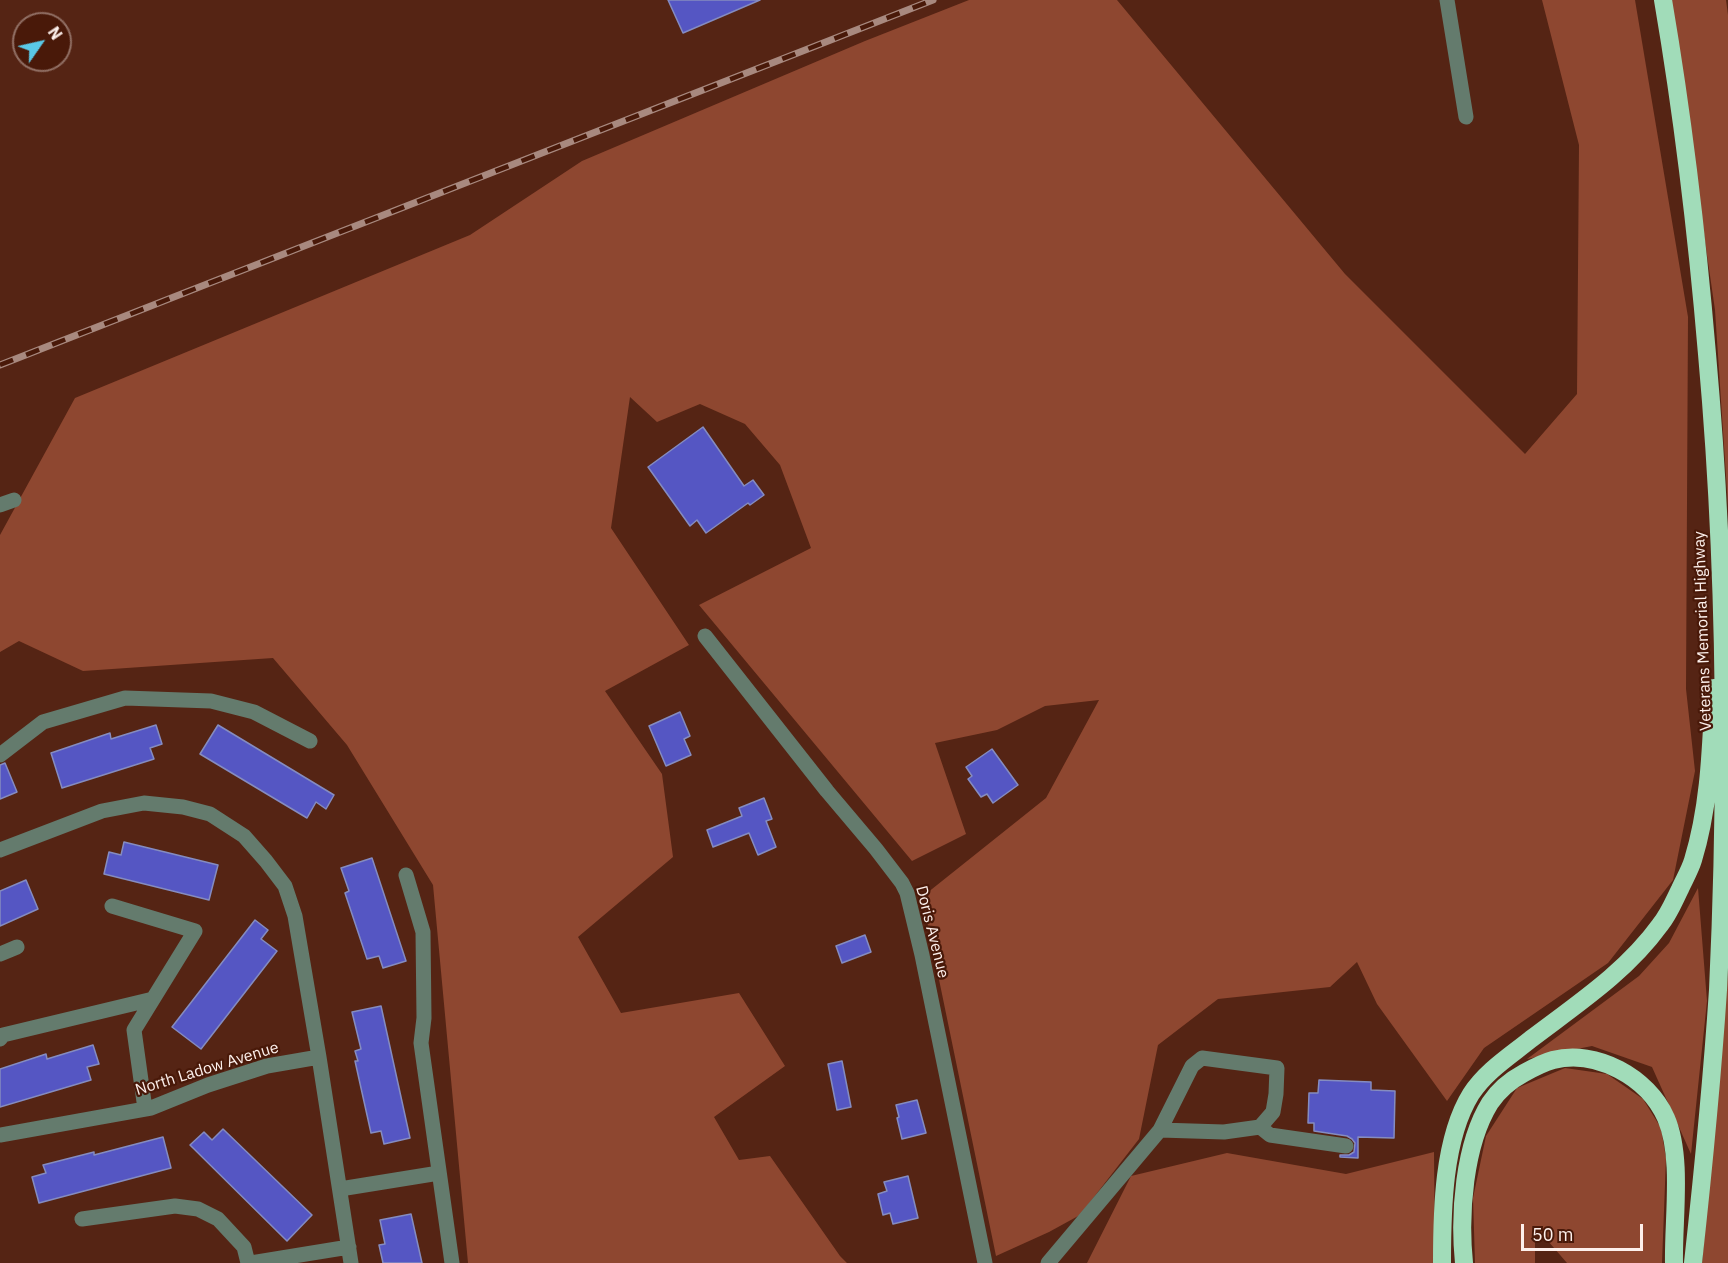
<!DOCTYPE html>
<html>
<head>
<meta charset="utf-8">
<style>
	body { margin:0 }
	#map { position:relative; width:1728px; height:1263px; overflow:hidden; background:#552414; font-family:"IBM Plex Sans",sans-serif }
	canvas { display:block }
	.north { position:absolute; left:12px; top:12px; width:60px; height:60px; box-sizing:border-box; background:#491909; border:2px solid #916f64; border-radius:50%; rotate:56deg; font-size:16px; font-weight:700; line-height:24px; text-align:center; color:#fdf0ec }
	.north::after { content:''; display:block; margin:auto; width:21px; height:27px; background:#5ac8e6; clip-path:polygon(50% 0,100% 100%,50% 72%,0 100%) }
	.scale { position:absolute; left:1521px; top:1224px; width:122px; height:27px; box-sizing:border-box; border:3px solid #fdf0ec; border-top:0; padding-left:8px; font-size:18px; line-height:21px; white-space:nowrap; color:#fdf0ec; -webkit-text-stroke:4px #491909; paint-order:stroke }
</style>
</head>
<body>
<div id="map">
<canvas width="1728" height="1263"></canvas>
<div class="north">N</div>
<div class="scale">50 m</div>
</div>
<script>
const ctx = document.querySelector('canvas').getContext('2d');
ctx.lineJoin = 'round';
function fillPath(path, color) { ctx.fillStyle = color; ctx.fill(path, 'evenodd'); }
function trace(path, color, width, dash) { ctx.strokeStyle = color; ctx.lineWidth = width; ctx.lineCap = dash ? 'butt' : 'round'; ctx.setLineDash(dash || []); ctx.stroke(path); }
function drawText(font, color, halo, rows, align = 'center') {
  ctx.font = font + ' "IBM Plex Sans",sans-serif'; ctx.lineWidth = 4.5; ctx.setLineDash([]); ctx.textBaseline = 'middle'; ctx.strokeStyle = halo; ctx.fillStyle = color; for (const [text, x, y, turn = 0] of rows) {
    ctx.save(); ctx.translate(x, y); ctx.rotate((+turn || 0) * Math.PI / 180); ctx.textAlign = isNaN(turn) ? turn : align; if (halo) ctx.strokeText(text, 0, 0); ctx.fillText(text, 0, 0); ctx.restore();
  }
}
const green = new Path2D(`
	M 969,0 L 1117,0 L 1345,274 L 1525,454 L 1577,394 L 1579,145 L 1542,0 L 1635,0 L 1688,317 L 1686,689 L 1695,771 L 1673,880 L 1608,963 L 1484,1048 L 1447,1101 L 1377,1004 L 1357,962 L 1330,987 L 1218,999 L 1158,1045 L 1139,1139 L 1080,1215 L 1049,1232 L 996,1256 L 922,897 L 1046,798 L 1099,700 L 1045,706 L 997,730 L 935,743 L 966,834 L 912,861 L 699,605 L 811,548 L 780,465 L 745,424 L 700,404 L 657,422 L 630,397 L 611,528 L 689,645 L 605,691 L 662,774 L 673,857 L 578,937 L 621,1013 L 739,993 L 785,1066 L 714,1117 L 739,1160 L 770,1156 L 840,1256 L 847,1263 L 468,1263 L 433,885 L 347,745 L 273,658 L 83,671 L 19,641 L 0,652 L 0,535 L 75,398 L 470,235 L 582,161 L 865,41 Z
	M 1670,0 L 1726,0 L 1728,15 L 1728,506 L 1715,310 Z
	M 1698,888 L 1707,1001 L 1691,1154 L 1652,1067 L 1592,1046 L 1527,1059 L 1639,976 L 1669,943 Z
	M 1728,968 L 1728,1263 L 1702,1263 L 1727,984 Z
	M 1565,1068 L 1607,1074 L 1643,1099 L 1661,1128 L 1666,1158 L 1662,1263 L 1567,1263 L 1535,1226 L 1535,1263 L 1475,1263 L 1473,1198 L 1486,1136 L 1517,1088 Z
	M 1434,1152 L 1435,1263 L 1087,1263 L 1131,1176 L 1227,1153 L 1346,1174 Z`);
const building = new Path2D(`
	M 668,0 L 760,0 L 683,33 Z
	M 703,427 L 744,486 L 753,480 L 764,495 L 750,505 L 748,503 L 706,533 L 697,520 L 690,526 L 648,467 Z
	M 680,712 L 690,736 L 684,739 L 691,755 L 666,766 L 649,726 Z
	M 156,725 L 162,744 L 150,748 L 154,759 L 62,788 L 51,753 L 110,733 L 111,739 Z
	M 218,725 L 334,795 L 326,809 L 316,802 L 307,818 L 200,754 Z
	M 992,749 L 1018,785 L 993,803 L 987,794 L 981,797 L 968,779 L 972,776 L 966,767 Z
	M 5,763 L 17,792 L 0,799 L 0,765 Z
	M 764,798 L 772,819 L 766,821 L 776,847 L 758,855 L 749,833 L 713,847 L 707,830 L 742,816 L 739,808 Z
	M 124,842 L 218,865 L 209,900 L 104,874 L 109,852 L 121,855 Z
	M 372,858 L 406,961 L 383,968 L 379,956 L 367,959 L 345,893 L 349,891 L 341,868 Z
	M 26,880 L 38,909 L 0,926 L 0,891 Z
	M 255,920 L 268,930 L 261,939 L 277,951 L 201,1049 L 172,1027 Z
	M 865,935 L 871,952 L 842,963 L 836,946 Z
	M 381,1006 L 410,1138 L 384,1144 L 381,1131 L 371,1133 L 355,1061 L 358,1061 L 355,1051 L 361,1049 L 352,1012 Z
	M 93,1045 L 99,1064 L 87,1067 L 91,1080 L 0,1107 L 0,1069 L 46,1054 L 47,1059 Z
	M 842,1061 L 851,1107 L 837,1110 L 828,1064 Z
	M 1319,1080 L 1371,1082 L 1371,1090 L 1395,1091 L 1394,1138 L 1358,1137 L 1358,1158 L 1340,1157 L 1340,1155 L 1349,1155 L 1354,1152 L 1355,1143 L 1352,1139 L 1347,1136 L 1314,1131 L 1314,1123 L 1308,1123 L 1309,1093 L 1318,1093 Z
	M 917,1100 L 926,1133 L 902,1139 L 897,1118 L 899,1117 L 896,1105 Z
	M 223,1129 L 312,1215 L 287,1241 L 190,1145 L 204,1132 L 212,1140 Z
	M 163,1137 L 171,1168 L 39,1203 L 32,1177 L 46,1173 L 43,1165 L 94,1152 L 94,1155 Z
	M 908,1176 L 918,1218 L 893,1224 L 890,1213 L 883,1215 L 878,1194 L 887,1191 L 884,1182 Z
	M 411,1214 L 422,1263 L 383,1263 L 379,1245 L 385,1244 L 380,1220 Z`);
const minor = new Path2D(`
	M 1447,0 L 1466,117
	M 0,505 L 14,500
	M 705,636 L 827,791 L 876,849 L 902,883 L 907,893 L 922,955 L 985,1263
	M 0,755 L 43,722 L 125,698 L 211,701 L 254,712 L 310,741
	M 0,850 L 102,811 L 144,803 L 183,807 L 210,814 L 244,836 L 266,861 L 285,886 L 295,916 L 319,1057 L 351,1263
	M 406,875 L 423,932 L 424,1018 L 421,1043 L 452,1263
	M 112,906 L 195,931 L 134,1030 L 145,1109
	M 0,954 L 17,947
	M 0,1039 L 3,1035 L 153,999
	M 1260,1127 L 1270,1135 L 1346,1146
	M 0,1135 L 151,1108 L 208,1085 L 267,1066 L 319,1057
	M 340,1189 L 439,1173
	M 82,1219 L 175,1206 L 198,1209 L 218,1219 L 244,1247 L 248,1263
	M 251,1263 L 349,1247
	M 1048,1263 L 1160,1130 L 1192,1066 L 1202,1058 L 1277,1068 L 1276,1094 L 1273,1112 L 1260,1127 L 1224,1132 L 1160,1130`);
const highway = new Path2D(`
	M 1663,0 C 1683,117 1697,235 1707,354 C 1726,565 1728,778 1718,990 C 1712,1081 1703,1172 1693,1263
	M 1442,1263 C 1442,1211 1443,1139 1471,1094 C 1486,1071 1510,1056 1531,1039 C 1577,1004 1626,972 1660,925 C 1669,914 1674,901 1680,889 C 1684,880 1690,870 1693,860 C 1710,805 1711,746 1714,688
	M 1464,1263 C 1459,1214 1464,1145 1490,1103 C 1498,1091 1511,1080 1524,1073 C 1533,1068 1542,1063 1553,1060 C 1596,1049 1648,1077 1666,1118 C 1683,1157 1673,1220 1674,1263`);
const rail = new Path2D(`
	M 0,365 L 933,0`);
const streetNames = [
	["Veterans Memorial Highway",1703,631,-92],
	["Doris Avenue",932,932,76],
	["North Ladow Avenue",207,1069,-17]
];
fillPath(green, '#8e4730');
fillPath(building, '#5556c3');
trace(building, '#858cc0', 1.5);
trace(minor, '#647b6d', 15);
trace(highway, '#a1dcb9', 18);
trace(rail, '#a8897f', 7);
trace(rail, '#491909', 4.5, [14]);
drawText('16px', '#fdf0ec', '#491909', streetNames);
</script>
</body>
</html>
